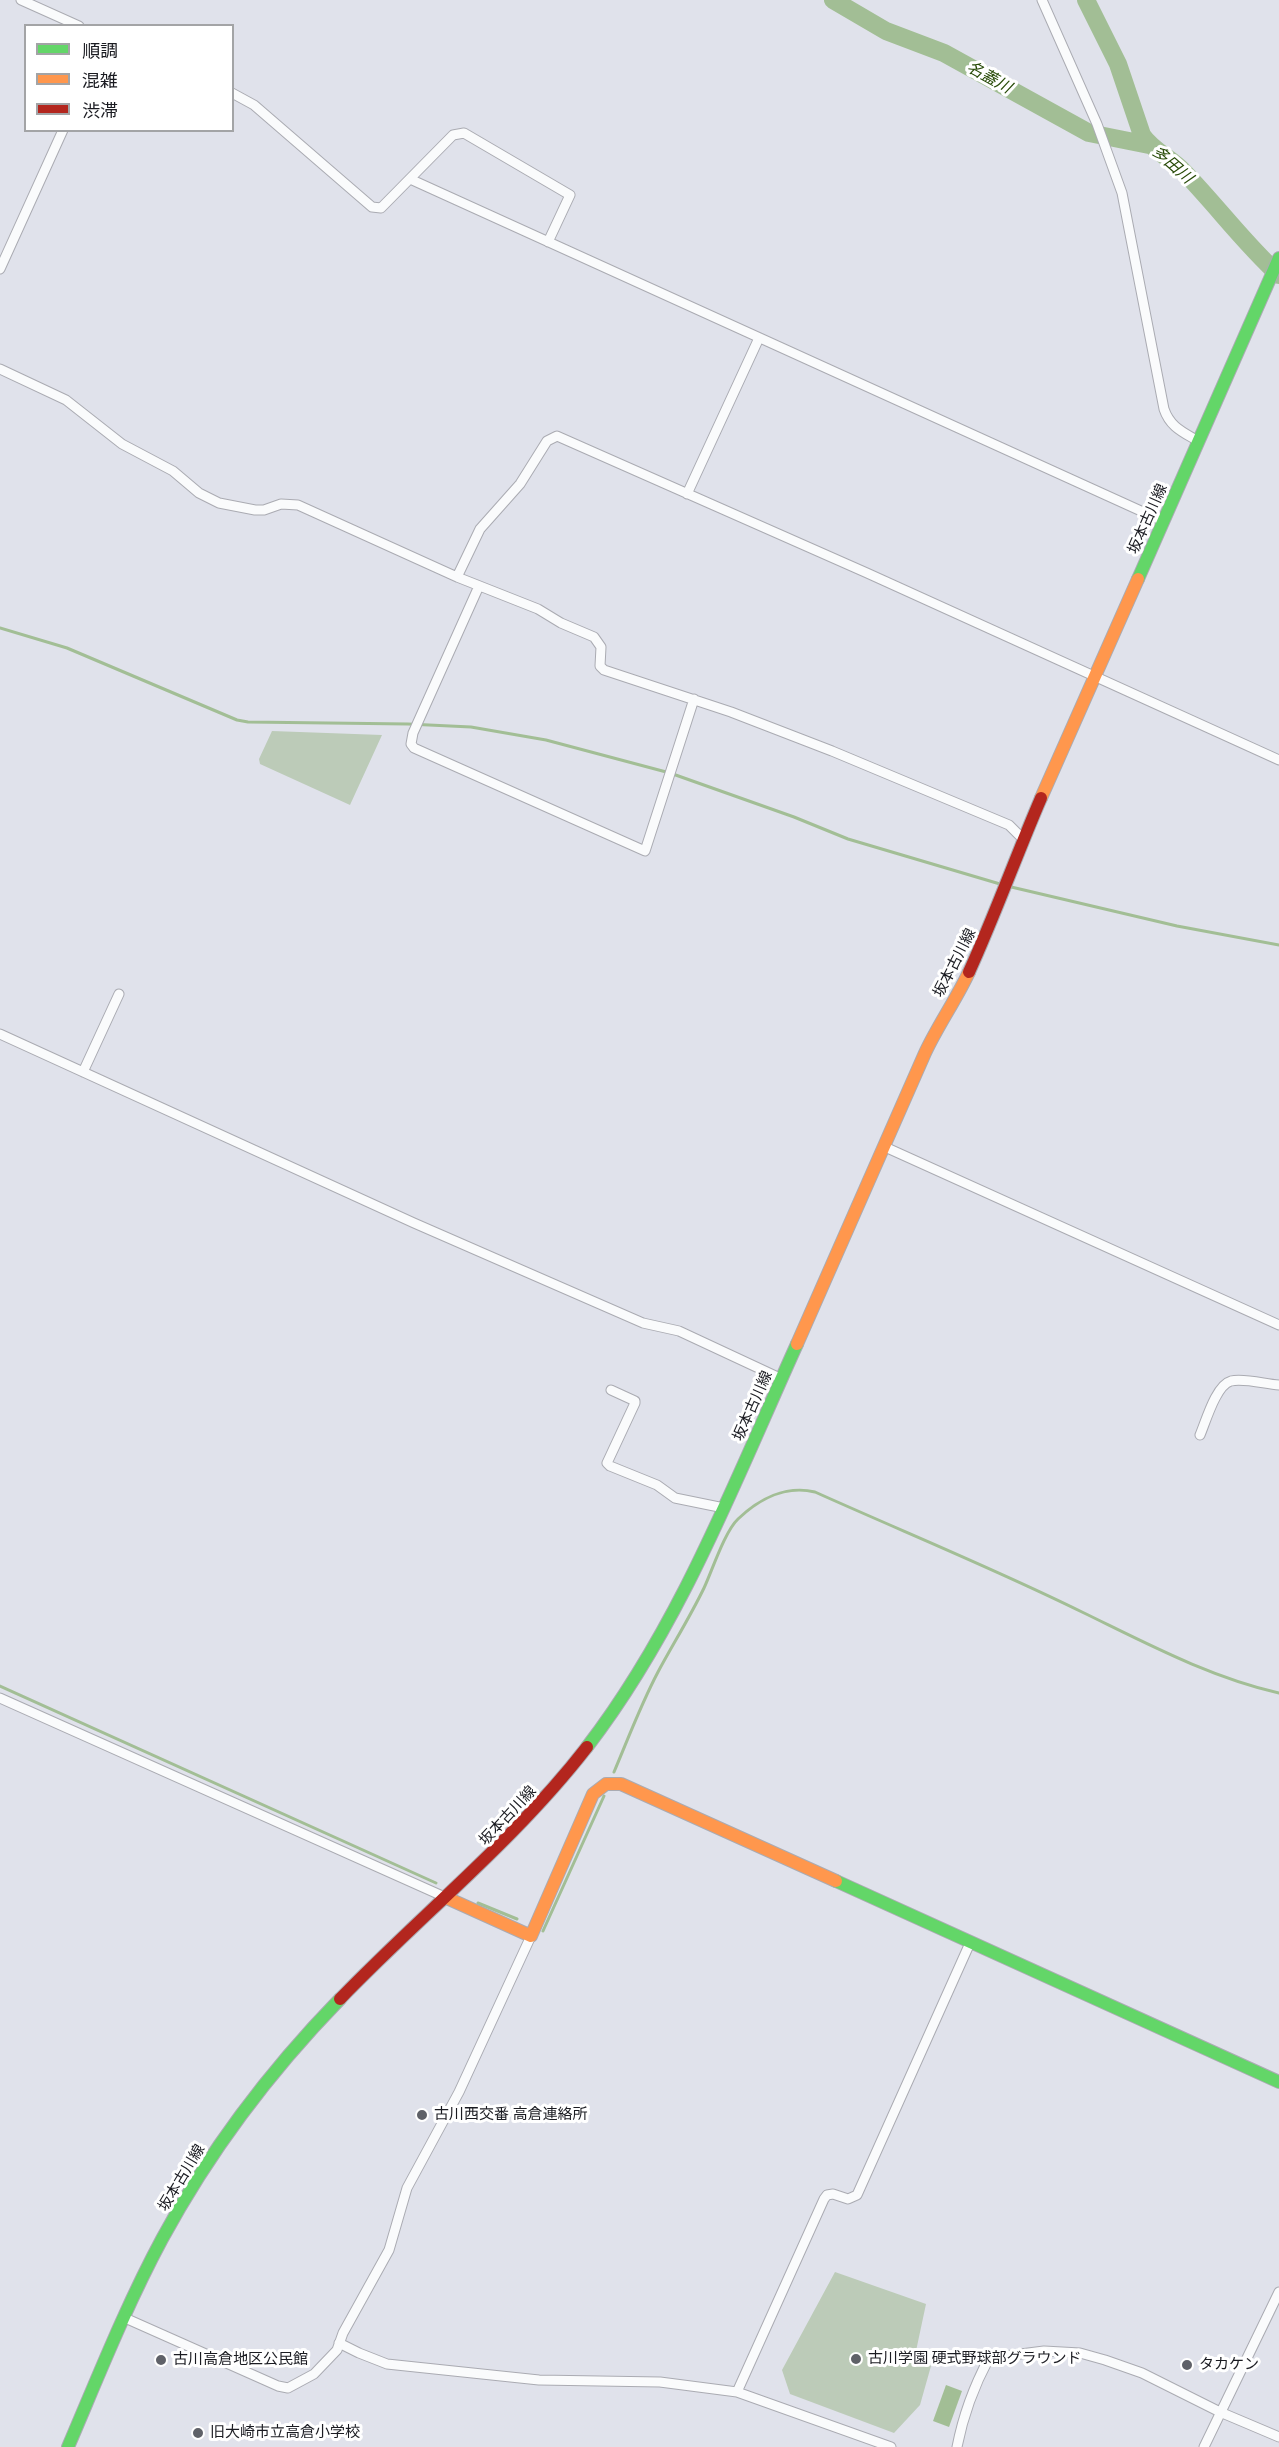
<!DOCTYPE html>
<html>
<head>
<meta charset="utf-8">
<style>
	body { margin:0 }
	#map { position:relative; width:1279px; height:2447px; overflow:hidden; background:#e0e2eb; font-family:Merriweather,"Noto Sans JP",serif }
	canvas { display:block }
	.legend { position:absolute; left:24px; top:24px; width:210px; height:108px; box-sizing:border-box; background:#fff; border:2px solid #a3a4a6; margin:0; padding:8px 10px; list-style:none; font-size:18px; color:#1a1b21 }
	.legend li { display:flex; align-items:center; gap:12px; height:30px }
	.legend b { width:30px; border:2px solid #a3a4a6 }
</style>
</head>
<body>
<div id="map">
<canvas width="1279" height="2447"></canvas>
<ul class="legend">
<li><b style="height:8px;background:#63d668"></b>順調</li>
<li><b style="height:8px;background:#ff974d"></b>混雑</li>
<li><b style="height:8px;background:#b3261e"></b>渋滞</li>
</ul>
</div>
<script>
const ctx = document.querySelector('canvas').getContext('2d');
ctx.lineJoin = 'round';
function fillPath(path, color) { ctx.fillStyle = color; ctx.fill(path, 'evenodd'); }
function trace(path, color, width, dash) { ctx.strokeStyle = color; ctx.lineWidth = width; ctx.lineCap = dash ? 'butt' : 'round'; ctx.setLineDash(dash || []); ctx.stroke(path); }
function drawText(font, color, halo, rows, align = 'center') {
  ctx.font = font + ' Merriweather,"Noto Sans JP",serif'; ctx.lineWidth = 6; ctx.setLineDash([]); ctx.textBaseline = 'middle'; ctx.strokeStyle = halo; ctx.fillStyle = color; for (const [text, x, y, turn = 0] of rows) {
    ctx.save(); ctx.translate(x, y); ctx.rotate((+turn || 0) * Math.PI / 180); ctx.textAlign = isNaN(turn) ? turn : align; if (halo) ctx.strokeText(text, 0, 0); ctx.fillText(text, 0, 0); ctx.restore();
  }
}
const green = new Path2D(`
	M 272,731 L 382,735 L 350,805 L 260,764 L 259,759 Z
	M 835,2272 L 926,2304 L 916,2351 L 931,2366 L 920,2405 L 894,2433 L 790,2394 L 782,2370 Z`);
const water = new Path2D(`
	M 946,2385 L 962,2391 L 949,2427 L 933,2421 Z`);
const stream = new Path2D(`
	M 0,628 L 67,648 L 237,720 L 248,722 L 408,724 L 471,727 L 546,740 L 670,773 L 794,817 L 848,839 L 1000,884
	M 1007,886 L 1177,926 L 1279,945
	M 0,1686 L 436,1883
	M 614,1772 C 628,1739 641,1704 658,1672 C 673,1644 690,1617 704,1588 C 712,1571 725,1531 738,1519 C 759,1499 786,1485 815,1492 C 904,1532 995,1569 1082,1612 C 1146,1643 1209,1677 1279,1693
	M 478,1903 L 517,1919
	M 543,1931 L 604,1796`);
const river = new Path2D(`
	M 833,0 L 886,31 L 944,53 L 1089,133 L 1149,145
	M 1086,0 L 1118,64 L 1142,135 C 1153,151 1171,158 1184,172 C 1217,206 1244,243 1279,275`);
const street = new Path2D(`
	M 21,0 L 79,26
	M 1042,0 L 1097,124 L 1122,193 L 1164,409 C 1170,427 1183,432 1198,441
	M 232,93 L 254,105 L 372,207 L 381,208 L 453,135 L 464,133 L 570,195 L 548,242
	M 410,179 L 1163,521
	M 0,269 L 63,130
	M 0,369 L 66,400 L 122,444 L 173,471 L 199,493 L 219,503 L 255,510 L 264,510 L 281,504 L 298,505 L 457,577 L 538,609 L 561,623 L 594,637 L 601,647 L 600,666 L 604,670 L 731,712 L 832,751 L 1009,825 L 1023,839
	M 687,494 L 759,338
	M 457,577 L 480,529 L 520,484 L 547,441 L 557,436 L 867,573 L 1279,760
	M 479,586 L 413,733 L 411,744 L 414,748 L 645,851 L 694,699
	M 0,1034 L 414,1223 L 643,1323 L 679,1331 L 782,1379
	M 83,1072 L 119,994
	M 885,1147 L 1279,1325
	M 611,1390 L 635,1401 L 635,1403 L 607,1463 L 610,1466 L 657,1485 L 675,1498 L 724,1508
	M 1200,1435 C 1206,1421 1216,1385 1231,1381 C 1244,1378 1265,1384 1279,1385
	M 0,1698 L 447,1898
	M 125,2318 L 278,2386 L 288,2388 L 314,2374 L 337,2350 L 343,2333 L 389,2250 L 407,2188 L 459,2092 L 531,1936
	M 339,2343 L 359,2353 L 387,2364 L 539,2380 L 660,2382 L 737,2392 L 891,2447
	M 737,2392 L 824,2199 L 827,2195 L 833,2194 L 848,2199 L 857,2195 L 970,1943
	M 957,2447 C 963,2416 974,2386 989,2358 L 1044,2351 L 1080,2353 L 1105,2360 L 1142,2373 L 1220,2412 L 1279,2437
	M 1204,2447 L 1279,2292`);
const fast = new Path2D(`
	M 1138,579 L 1279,258
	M 587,1747 C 680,1626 735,1481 797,1344
	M 836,1881 L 1279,2082
	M 68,2447 C 98,2377 126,2306 162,2239 C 210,2150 270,2071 340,1999`);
const slow = new Path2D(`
	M 1041,798 L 1138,579
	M 797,1344 L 925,1053 C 938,1025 956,1000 969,972
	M 447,1898 L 531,1936 L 593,1794 L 606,1784 L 621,1784 L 836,1881`);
const jam = new Path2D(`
	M 969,972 C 995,915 1016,856 1041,798
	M 340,1999 C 422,1914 515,1840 587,1747`);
const markers = [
	[422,2115,6,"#5f6168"],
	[856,2359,6,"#5f6168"],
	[161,2360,6,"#5f6168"],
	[1187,2365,6,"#5f6168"],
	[198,2433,6,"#5f6168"]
];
const streetNames = [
	["坂本古川線",1148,519,-66],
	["坂本古川線",955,963,-63],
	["坂本古川線",753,1406,-66],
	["坂本古川線",508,1816,-47],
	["坂本古川線",182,2178,-59]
];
const poiNames = [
	["古川西交番 高倉連絡所",434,2115],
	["古川学園 硬式野球部グラウンド",868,2359],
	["古川高倉地区公民館",173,2360],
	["タカケン",1199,2365],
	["旧大崎市立高倉小学校",210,2433]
];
const waterNames = [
	["名蓋川",989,78,29],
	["多田川",1172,165,41]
];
fillPath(green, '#bccbb8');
fillPath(water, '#a2be95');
trace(stream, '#a2be95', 3);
trace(river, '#a2be95', 18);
trace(street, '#aaabb2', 11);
trace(fast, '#aaabb2', 14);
trace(slow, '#aaabb2', 14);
trace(jam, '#aaabb2', 14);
trace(street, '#fafbfc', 9);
trace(fast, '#63d668', 12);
trace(slow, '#ff974d', 12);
trace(jam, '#b3261e', 12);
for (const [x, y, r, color] of markers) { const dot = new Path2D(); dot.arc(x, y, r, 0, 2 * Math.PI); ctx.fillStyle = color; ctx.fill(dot); trace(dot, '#fff', 2); }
drawText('15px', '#1a1b21', '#fff', streetNames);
drawText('15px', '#1a1b21', '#fff', poiNames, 'left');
drawText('italic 16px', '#274a07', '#fff', waterNames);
</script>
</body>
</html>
